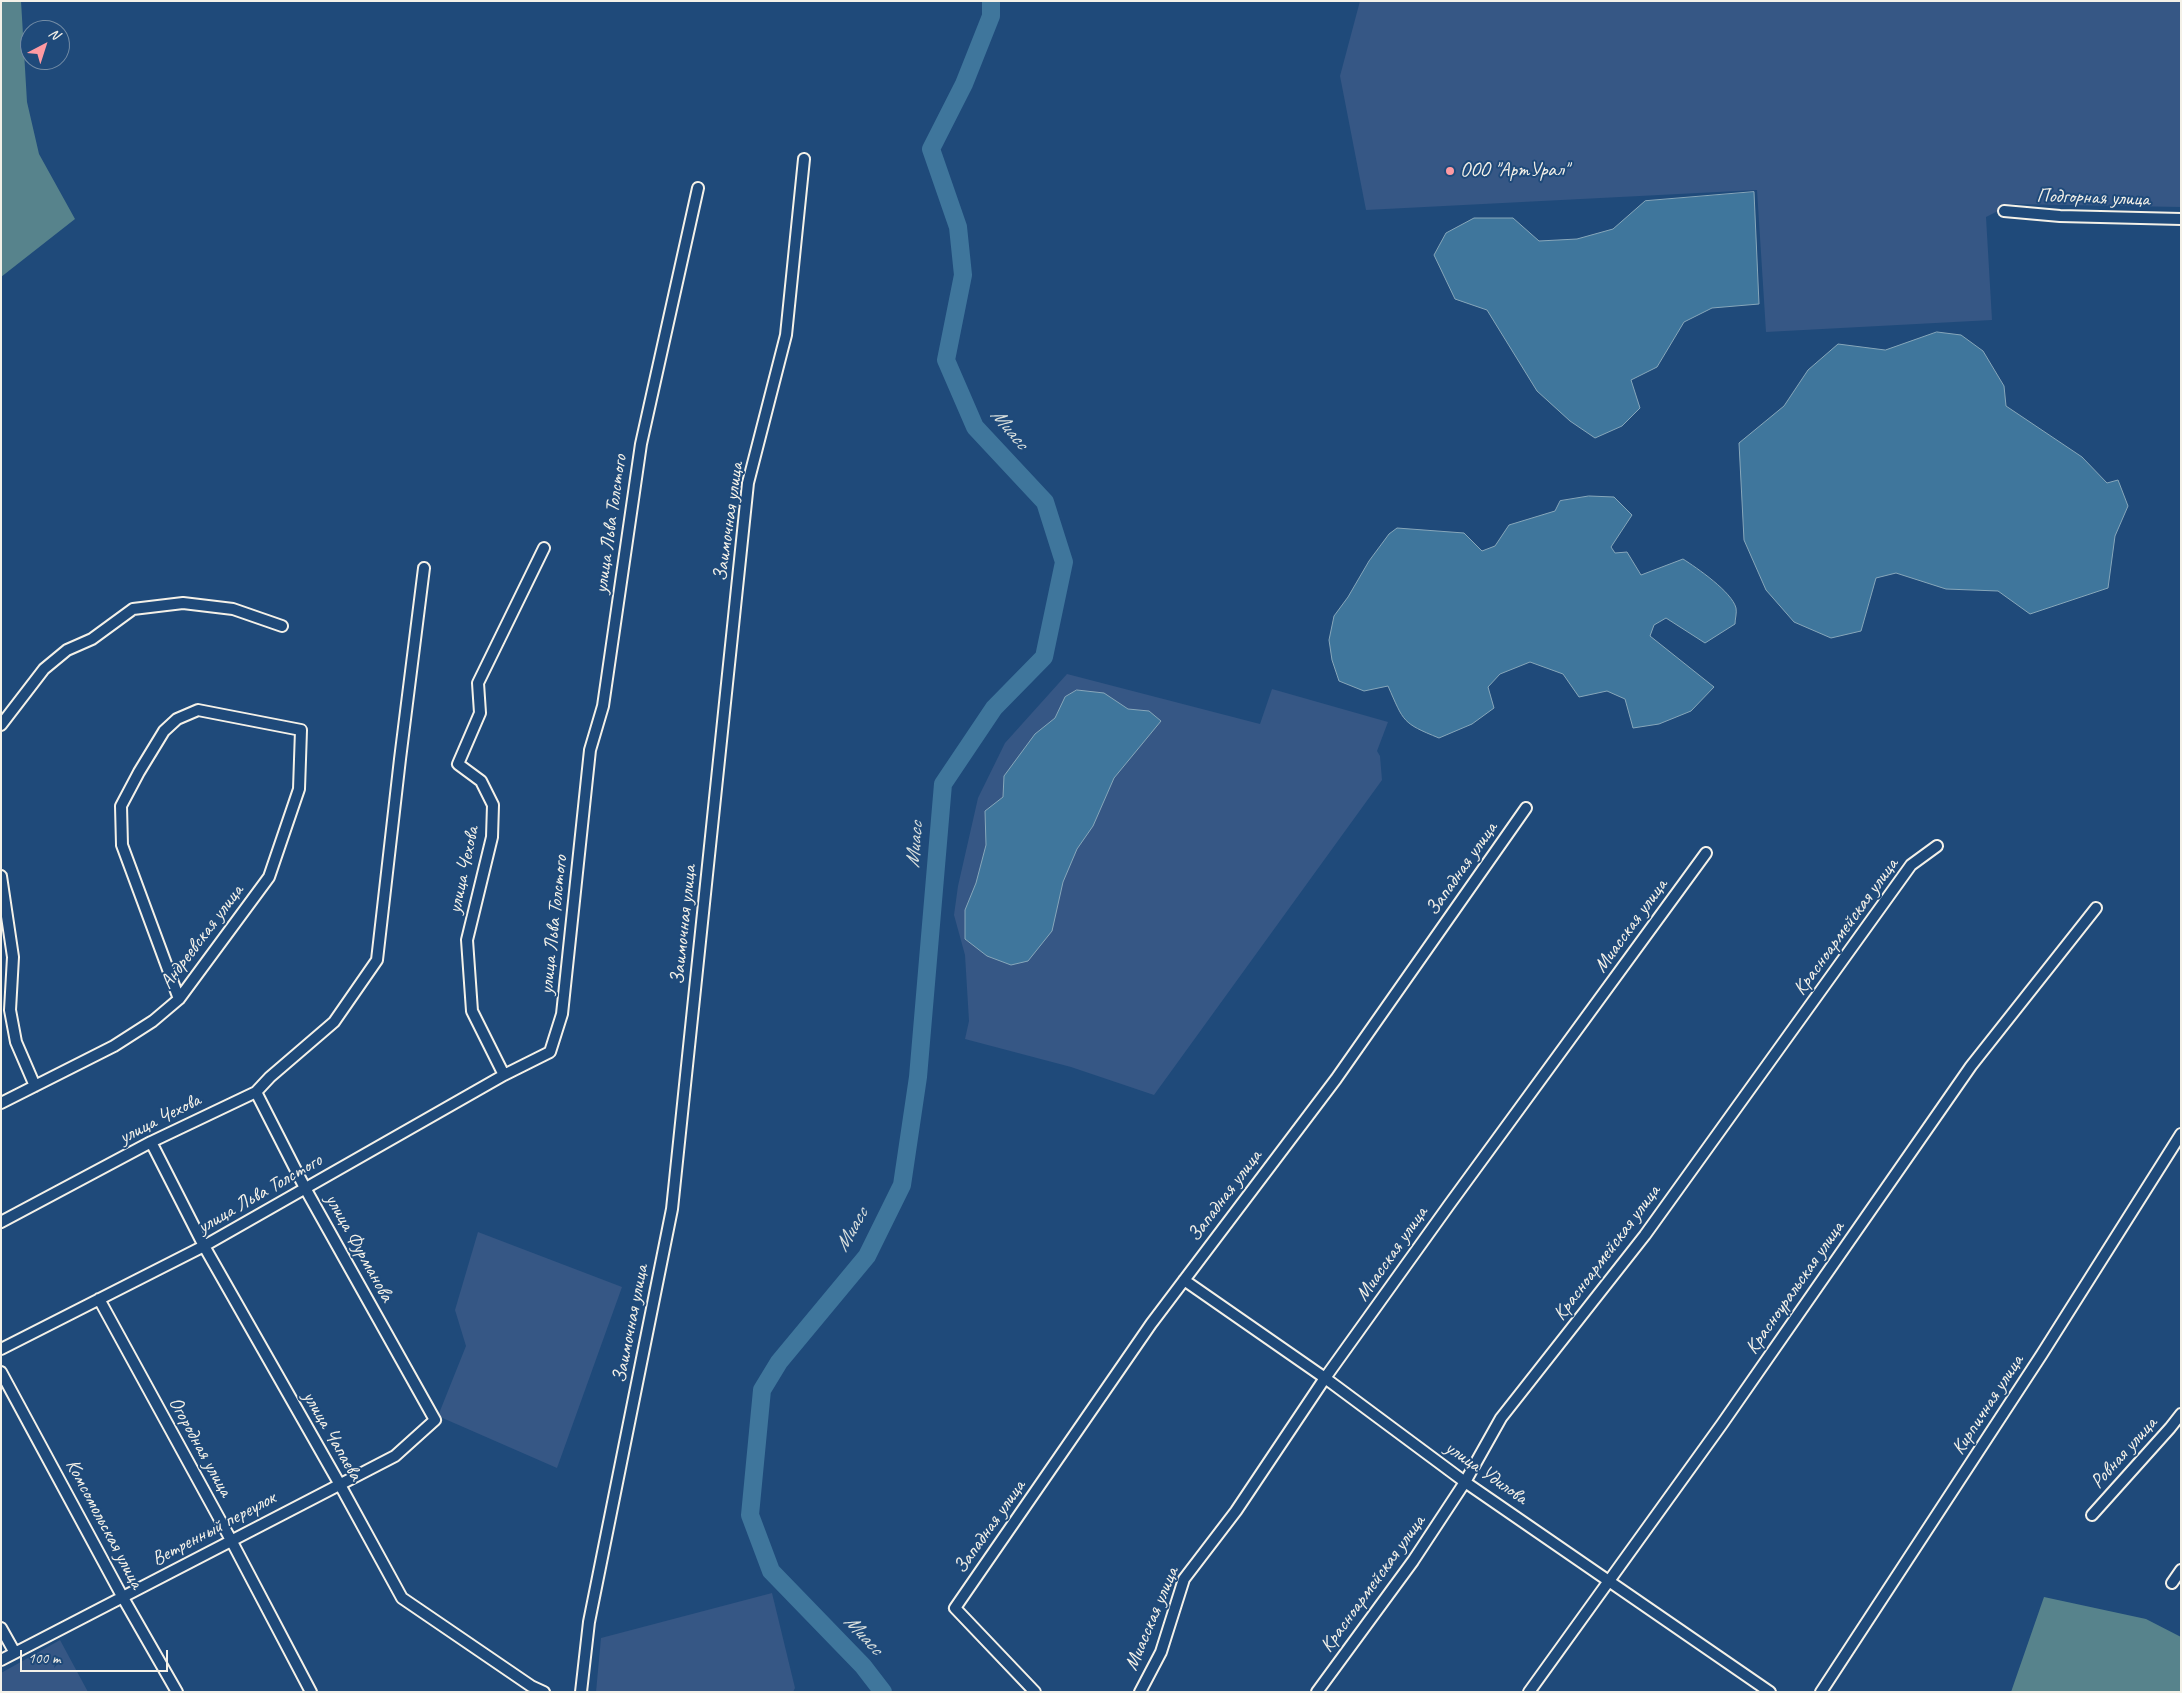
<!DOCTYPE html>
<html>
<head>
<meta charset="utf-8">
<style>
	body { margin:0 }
	#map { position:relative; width:2182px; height:1693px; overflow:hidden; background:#1f4a7a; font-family:Caveat,sans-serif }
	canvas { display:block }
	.frame { position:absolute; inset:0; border:2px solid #f4f1e8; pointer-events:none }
	.north { position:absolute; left:20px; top:20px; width:50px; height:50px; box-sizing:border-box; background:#1f4a7a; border:1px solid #748da6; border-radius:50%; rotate:40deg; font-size:14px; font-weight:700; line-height:20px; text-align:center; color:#f4f1e8 }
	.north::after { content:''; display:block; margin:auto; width:18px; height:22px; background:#ff9aa2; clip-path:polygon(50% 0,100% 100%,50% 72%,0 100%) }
	.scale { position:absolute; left:20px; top:1650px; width:148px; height:22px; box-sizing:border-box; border:2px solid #f4f1e8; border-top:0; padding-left:6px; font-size:15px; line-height:18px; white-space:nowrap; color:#f4f1e8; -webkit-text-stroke:4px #1f4a7a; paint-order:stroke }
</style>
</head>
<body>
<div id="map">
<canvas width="2182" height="1693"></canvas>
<div class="frame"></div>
<div class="north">N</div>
<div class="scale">100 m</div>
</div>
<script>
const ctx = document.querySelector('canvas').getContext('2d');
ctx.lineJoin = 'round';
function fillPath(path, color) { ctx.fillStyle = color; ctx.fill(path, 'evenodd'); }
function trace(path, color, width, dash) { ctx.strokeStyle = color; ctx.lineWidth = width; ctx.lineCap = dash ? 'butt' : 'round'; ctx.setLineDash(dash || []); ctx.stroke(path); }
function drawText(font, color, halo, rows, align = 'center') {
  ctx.font = font + ' Caveat,sans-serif'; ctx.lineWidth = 4; ctx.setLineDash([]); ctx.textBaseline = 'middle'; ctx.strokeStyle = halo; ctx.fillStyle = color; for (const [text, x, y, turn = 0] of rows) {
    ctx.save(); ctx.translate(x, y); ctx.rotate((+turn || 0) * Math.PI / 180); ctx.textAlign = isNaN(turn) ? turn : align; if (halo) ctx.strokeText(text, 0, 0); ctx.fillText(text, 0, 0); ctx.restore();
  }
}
const built = new Path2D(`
	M 1360,1 L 2181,1 L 2181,207 L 2012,204 L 1986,217 L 1992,320 L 1766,332 L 1757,190 L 1366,210 L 1340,76 Z
	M 1067,674 L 1260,724 L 1272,689 L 1388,722 L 1377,751 L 1380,756 L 1382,780 L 1154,1095 L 1071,1067 L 965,1039 L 969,1021 L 965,955 L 954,915 L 958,886 L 978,798 L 1005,743 Z
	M 478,1232 L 622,1287 L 557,1468 L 438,1416 L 466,1346 L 455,1310 Z
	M 772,1593 L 795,1688 L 793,1692 L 596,1692 L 601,1638 Z
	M 60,1640 L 88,1692 L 1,1692 L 1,1673 Z`);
const green = new Path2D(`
	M 1,1 L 21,1 L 27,102 L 39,154 L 75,219 L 1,277 Z
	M 2044,1597 L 2146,1619 L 2181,1637 L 2181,1692 L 2011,1692 Z`);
const water = new Path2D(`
	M 1754,192 L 1759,304 L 1712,308 L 1684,322 L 1657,367 L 1631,380 L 1640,408 L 1622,426 L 1595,438 L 1570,421 L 1537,391 L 1487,310 L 1455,299 L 1434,255 L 1446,233 L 1474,218 L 1513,218 L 1539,241 L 1577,239 L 1613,229 L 1645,201 Z
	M 1937,332 L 1961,335 L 1983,351 L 2004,386 L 2006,406 L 2082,457 L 2107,483 L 2118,480 L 2128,506 L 2115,536 L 2108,588 L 2030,614 L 1998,591 L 1946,589 L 1896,573 L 1876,578 L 1861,631 L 1831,638 L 1794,622 L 1766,590 L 1744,540 L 1739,443 L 1784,406 L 1808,370 L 1838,344 L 1885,350 Z
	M 1589,496 L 1614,497 L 1632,515 L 1611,547 L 1615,553 L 1627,552 L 1641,575 L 1683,559 C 1697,568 1732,592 1736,608 C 1737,613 1735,619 1735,624 L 1705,643 L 1666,618 L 1654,625 L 1650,636 L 1714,687 L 1691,711 L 1659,724 L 1633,728 L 1625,699 L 1607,691 L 1579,697 L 1563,674 L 1530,662 L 1500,674 L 1488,687 L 1494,708 L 1472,724 L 1439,738 C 1402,723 1404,722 1388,686 L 1364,691 L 1339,681 L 1332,660 L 1329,640 L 1334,616 L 1348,597 L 1369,561 L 1389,534 L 1397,528 L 1464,533 L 1482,551 L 1495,546 L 1509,525 L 1555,511 L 1560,501 Z
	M 1077,690 L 1104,693 L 1128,709 L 1149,711 L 1161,721 L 1114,778 L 1093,826 L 1077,849 L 1063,882 L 1052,931 L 1028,961 L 1011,965 L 987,956 L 965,939 L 965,910 L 976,883 L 986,845 L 985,811 L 1003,797 L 1004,776 L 1035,734 L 1055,718 L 1065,697 Z`);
const river = new Path2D(`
	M 883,1692 L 863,1666 L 771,1571 L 750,1515 L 762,1390 L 779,1362 L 867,1256 L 902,1185 L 918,1077 L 943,784 L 994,708 L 1044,657 L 1064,562 L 1045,502 L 975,427 L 946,360 L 963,275 L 958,227 L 931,149 L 964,84 L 991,16 L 991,1`);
const street = new Path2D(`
	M 2004,211 L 2060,216 L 2181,219
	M 1,725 L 44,669 L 67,650 L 92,639 L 133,609 L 183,603 L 233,609 L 282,626
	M 1,876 L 13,957 L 10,1010 L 16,1042 L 35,1086
	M 504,1075 L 472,1011 L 467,940 L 492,837 L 493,805 L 481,781 L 458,764 L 480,713 L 478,683 L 544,548
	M 1,1103 L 114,1046 L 153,1021 L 179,999 L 269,877 L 299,789 L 301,730 L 198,710 L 177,719 L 164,731 L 139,772 L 121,806 L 122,845 L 179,999
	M 151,1142 L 204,1246 L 339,1483 L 402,1598 L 531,1686 L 544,1692
	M 1,1222 L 151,1142 L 256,1092 L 270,1077 L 334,1022 L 377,960 L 400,759 L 424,568
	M 1184,1280 L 1325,1378 L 1465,1482 L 1770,1692
	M 99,1299 L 231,1540 L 311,1692
	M 1,1349 L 204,1246 L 504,1075 L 550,1052 L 562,1014 L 590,750 L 603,706 L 641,444 L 698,188
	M 1,1372 L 122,1596 L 177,1692
	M 2092,1515 L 2170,1428 L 2181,1414
	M 2172,1583 L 2181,1570
	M 1,1628 L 15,1653
	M 1,1660 L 395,1456 L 435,1420 L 305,1188 L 256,1092
	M 581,1692 L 589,1622 L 672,1209 L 748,483 L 786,335 L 804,159
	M 1035,1692 L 955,1608 L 1151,1324 L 1336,1079 L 1526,808
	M 1140,1692 L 1161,1652 L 1184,1579 L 1236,1511 L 1325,1378 L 1449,1205 L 1706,853
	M 1317,1692 L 1413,1561 L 1465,1482 L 1501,1418 L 1645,1235 L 1911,865 L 1937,846
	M 1529,1692 L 1722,1424 L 1971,1066 L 2096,908
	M 1821,1692 L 2042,1354 L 2181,1134`);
const markers = [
	[1450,171,5,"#ff9aa2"]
];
const poiNames = [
	["ООО \"АртУрал\"",1460,171]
];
const streetNames = [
	["Подгорная улица",2093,198,2],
	["Заимочная улица",729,522,-82],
	["улица Льва Толстого",611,524,-82],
	["Западная улица",1462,869,-55],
	["улица Чехова",464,870,-78],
	["улица Льва Толстого",554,925,-84],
	["Заимочная улица",684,925,-84],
	["Миасская улица",1631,926,-54],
	["Красноармейская улица",1846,927,-54],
	["Андреевская улица",202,937,-53],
	["улица Чехова",160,1119,-27],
	["улица Льва Толстого",260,1194,-30],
	["Западная улица",1225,1196,-53],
	["улица Фурманова",359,1248,61],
	["Красноармейская улица",1607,1253,-53],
	["Миасская улица",1392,1254,-55],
	["Красноуральская улица",1795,1288,-55],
	["Заимочная улица",631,1324,-79],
	["Кирпичная улица",1988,1405,-57],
	["улица Чапаева",332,1436,60],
	["Огородная улица",200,1447,61],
	["Ровная улица",2124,1453,-48],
	["улица Удилова",1486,1473,35],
	["Комсомольская улица",104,1524,62],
	["Западная улица",990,1527,-55],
	["Ветренный переулок",214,1529,-28],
	["Красноармейская улица",1373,1584,-54],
	["Миасская улица",1152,1619,-67]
];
const waterNames = [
	["Миасс",1009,429,50],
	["Миасс",915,845,-85],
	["Миасс",852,1230,-60],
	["Миасс",863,1635,47]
];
fillPath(built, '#365785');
fillPath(green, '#57838c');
fillPath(water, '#3f769c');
trace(water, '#87a7ba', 1);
trace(river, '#3f769c', 18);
trace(street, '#f4f1e8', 14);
trace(street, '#1f4a7a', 10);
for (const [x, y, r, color] of markers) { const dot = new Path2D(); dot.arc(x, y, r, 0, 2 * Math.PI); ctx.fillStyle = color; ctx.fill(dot); trace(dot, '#1f4a7a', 2); }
drawText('20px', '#f4f1e8', '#1f4a7a', poiNames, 'left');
drawText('20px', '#f4f1e8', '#1f4a7a', streetNames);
drawText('italic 21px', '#d9dfdd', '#1f4a7a', waterNames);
</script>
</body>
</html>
